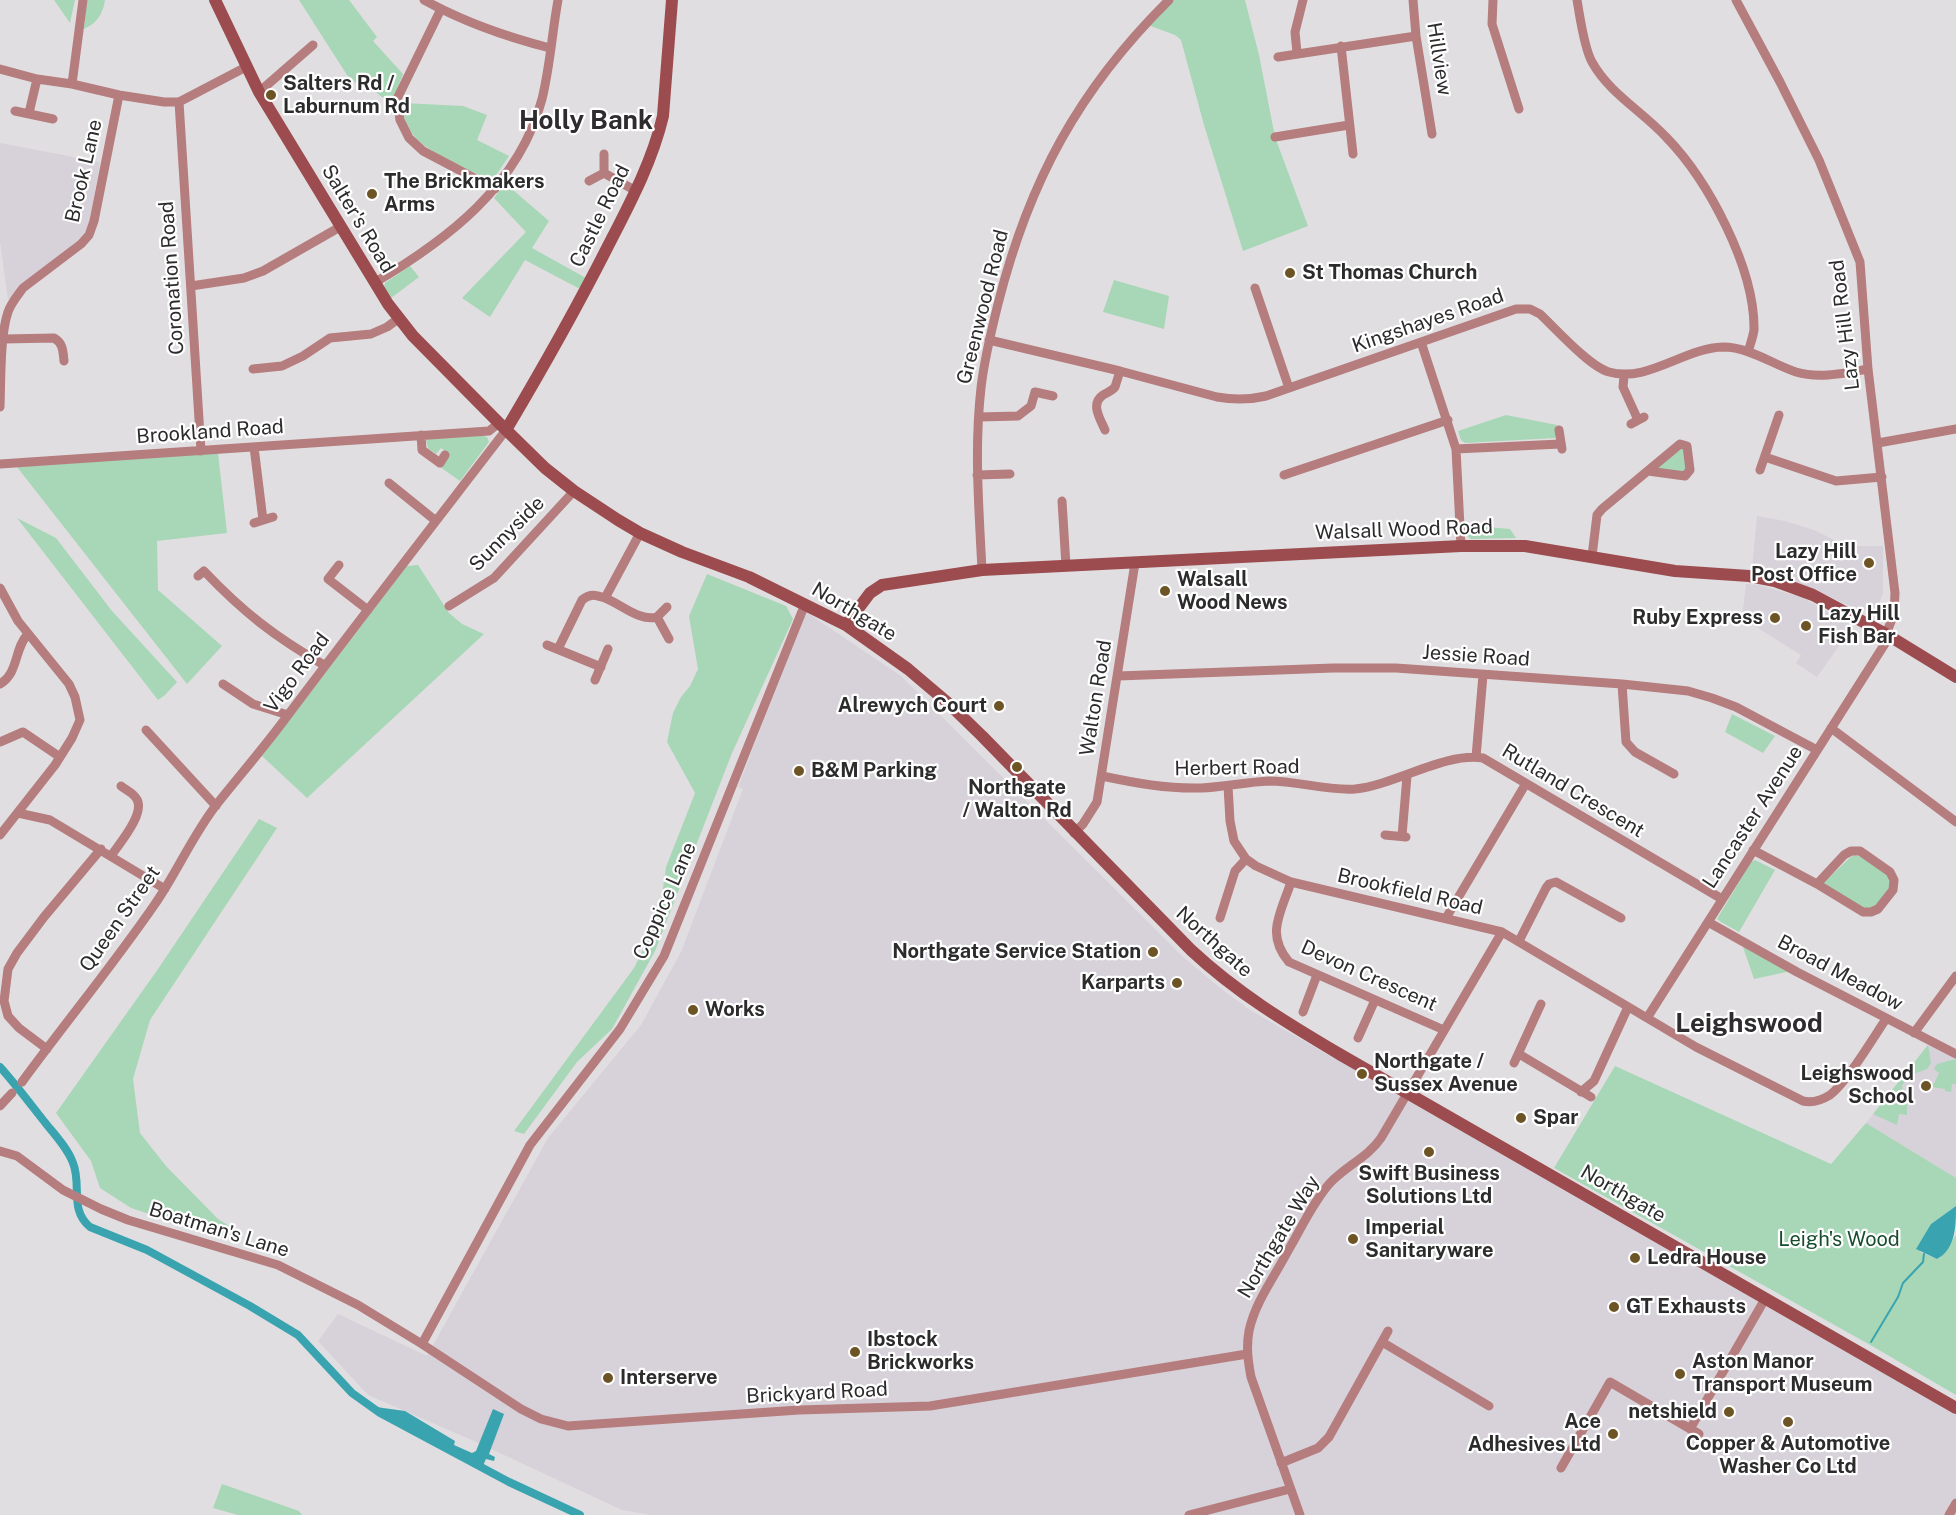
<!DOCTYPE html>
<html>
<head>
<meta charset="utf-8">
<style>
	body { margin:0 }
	canvas { display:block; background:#e0dee1 }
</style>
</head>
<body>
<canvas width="1956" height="1515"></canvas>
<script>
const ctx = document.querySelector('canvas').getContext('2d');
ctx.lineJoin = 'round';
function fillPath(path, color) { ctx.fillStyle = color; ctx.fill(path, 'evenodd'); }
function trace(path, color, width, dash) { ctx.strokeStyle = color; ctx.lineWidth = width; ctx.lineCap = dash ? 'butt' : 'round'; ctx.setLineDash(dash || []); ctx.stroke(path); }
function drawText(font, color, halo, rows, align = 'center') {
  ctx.font = font + ' "Public Sans",sans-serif'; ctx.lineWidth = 4.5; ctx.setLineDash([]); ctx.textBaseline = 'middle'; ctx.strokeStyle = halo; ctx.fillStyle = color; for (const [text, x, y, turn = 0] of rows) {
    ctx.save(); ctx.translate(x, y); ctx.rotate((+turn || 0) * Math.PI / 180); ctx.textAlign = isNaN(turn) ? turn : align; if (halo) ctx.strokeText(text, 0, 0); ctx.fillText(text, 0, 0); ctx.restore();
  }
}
const built = new Path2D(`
	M 0,143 L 100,162 L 90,220 L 84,233 L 77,241 L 25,283 L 8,300 L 0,242 Z
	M 1757,516 L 1785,521 L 1814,530 L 1846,546 L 1883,546 L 1883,593 L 1877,609 L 1859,610 L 1785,577 L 1752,569 Z
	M 1746,584 L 1758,585 L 1801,597 L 1853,626 L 1817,677 L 1796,663 L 1801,655 L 1742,618 Z
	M 806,612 L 901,676 L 1182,956 L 1220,988 L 1250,1010 L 1956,1415 L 1956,1515 L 652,1515 L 622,1510 L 474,1441 L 368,1395 L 318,1341 L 338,1314 L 427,1356 L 548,1138 L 641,1025 L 681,952 L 743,789 L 738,787 Z
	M 1928,1045 L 1956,1058 L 1956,1178 L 1866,1123 Z`);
const green = new Path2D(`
	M 54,0 L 75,0 L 70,23 Z
	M 87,0 L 105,0 C 103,14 97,23 84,29 Z
	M 299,0 L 349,0 L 377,37 L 373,41 L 403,74 L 393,99 L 382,97 L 363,82 L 357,84 L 347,75 Z
	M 1173,0 L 1245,0 L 1259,55 L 1275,137 L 1308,226 L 1243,251 L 1204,125 L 1181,40 L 1175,35 L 1148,25 Z
	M 403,103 L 463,106 L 487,115 L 477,140 L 509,156 L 492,181 C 474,172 425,151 415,137 C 407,127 402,115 403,103 Z
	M 505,183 L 549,221 L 532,248 L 586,278 L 580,289 L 525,260 L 490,317 L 462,298 L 526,232 L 494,198 Z
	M 410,266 L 419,277 L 391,298 L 384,287 L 385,283 Z
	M 1114,280 L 1169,296 L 1164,329 L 1103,312 Z
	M 1506,415 L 1557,425 L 1555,438 L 1465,443 L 1461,440 L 1458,431 Z
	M 480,435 L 487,437 L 489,442 L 460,481 L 440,467 L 449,454 L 441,448 L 436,454 L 428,448 L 426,441 L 428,439 Z
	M 1681,447 L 1684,449 L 1687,468 L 1683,473 L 1657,468 Z
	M 218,453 L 227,533 L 157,541 L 158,590 L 222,646 L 187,684 L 17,467 Z
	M 17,518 L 56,538 L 112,611 L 177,682 L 165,695 L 158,700 Z
	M 1465,525 L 1510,529 L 1516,538 L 1471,539 L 1466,535 Z
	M 418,565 L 449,613 L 462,624 L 484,634 L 307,798 L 262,756 L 407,566 Z
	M 707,574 L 786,606 L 793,619 L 732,753 L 655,951 L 612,1029 L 577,1062 L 524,1134 L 514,1131 L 634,968 L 659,917 L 666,867 L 695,793 L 667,742 L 673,713 L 681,697 L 690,686 L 698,669 L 689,616 Z
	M 1732,714 L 1775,736 L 1763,753 L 1725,732 Z
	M 259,819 L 277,828 L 150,1020 L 133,1079 L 140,1133 L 166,1166 L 218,1219 L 231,1227 L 228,1240 L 131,1208 L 100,1188 L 91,1161 L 56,1113 L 158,969 Z
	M 1853,855 C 1863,855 1889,870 1891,881 C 1892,888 1887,893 1883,898 C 1877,905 1873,908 1863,909 L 1822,884 Z
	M 1755,860 L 1775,870 L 1739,932 L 1721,922 L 1717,919 L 1751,862 Z
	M 1742,944 L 1791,971 L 1754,979 Z
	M 1928,1045 L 1931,1063 L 1927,1069 L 1911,1075 L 1902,1085 L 1903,1094 L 1907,1098 L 1907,1115 L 1899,1114 L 1897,1125 L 1873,1114 Z
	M 1956,1059 L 1956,1084 L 1952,1084 L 1951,1092 L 1945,1091 L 1945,1089 L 1926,1086 L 1927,1082 L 1934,1084 L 1939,1073 L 1934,1069 L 1937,1064 Z
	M 1615,1066 L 1831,1164 L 1866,1123 L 1956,1178 L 1956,1206 L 1931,1224 L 1920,1252 L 1937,1259 L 1940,1258 L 1956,1235 L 1956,1395 L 1872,1346 L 1554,1168 Z
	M 222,1484 L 299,1511 L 302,1515 L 238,1515 L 213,1508 Z`);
const water = new Path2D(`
	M 1956,1206 C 1956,1225 1956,1249 1937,1259 L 1916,1249 L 1931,1224 Z
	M 369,1406 L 405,1411 L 455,1441 L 454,1445 L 472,1453 L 476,1451 L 493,1409 L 504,1414 L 489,1454 L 495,1457 L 494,1461 L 486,1459 L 482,1468 Z`);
const stream = new Path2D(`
	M 1871,1342 L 1898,1297 L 1903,1283 L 1923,1262 L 1924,1254`);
const canal = new Path2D(`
	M 0,1067 C 17,1086 31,1105 47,1125 C 56,1136 68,1149 73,1163 C 82,1185 69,1210 90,1227 L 147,1250 L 250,1306 L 298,1335 L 352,1393 L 380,1413 L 509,1482 L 580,1515`);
const street = new Path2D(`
	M 424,0 C 464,22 507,37 550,48
	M 1413,0 L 1416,36 L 1432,134
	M 1493,0 L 1492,24 L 1519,109
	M 1577,0 C 1580,17 1584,48 1592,62 C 1609,93 1642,111 1666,137 C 1708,180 1755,268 1754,330 C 1753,337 1750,345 1748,352
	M 441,9 L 397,99 L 400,120 L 409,138 L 423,151 L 495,189
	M 1341,46 L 1353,154
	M 1297,53 L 1295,32 L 1303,0
	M 1278,57 L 1416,36
	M 0,69 L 37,79 L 72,84 L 119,95 L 164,102 L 179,102 L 246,67
	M 72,84 L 83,0
	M 259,92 L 313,45
	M 179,102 L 201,451
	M 15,111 L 53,119
	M 29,113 L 37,79
	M 1275,137 L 1349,125
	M 604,173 L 636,191
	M 589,181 L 604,173 L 604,154
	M 374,283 C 447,240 519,186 542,99 C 550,67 552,33 558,0
	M 191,286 L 244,278 L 263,271 L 340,227
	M 1255,288 L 1289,388
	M 4,339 L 54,338 C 63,343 63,351 64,361
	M 989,340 L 1120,371 L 1217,397 C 1234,400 1249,400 1266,396 L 1516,309 L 1530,309 L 1540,314 C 1556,329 1590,367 1609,372 C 1648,383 1684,348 1723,347 C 1749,347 1772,364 1796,372 C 1819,379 1845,373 1868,369
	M 1421,342 L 1456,449 L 1461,546
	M 253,369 L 282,366 L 303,356 L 330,338 L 371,334 L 387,327 L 398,319
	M 1624,376 L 1623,387 L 1638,420
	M 0,407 C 1,381 0,335 8,312 C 11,303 18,295 23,288 L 81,244 L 89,235 L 94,221 L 119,95
	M 979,417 L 1018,416 L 1031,406 L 1035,392 L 1053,396
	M 1631,424 L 1644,417
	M 1105,430 C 1100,418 1090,404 1103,395 C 1108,392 1112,391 1115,387 L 1120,371
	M 1559,430 L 1562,449
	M 421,435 L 422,450 L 440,463 L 445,455
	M 1878,443 L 1956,429
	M 254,447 L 263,520
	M 1456,449 L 1560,444
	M 1765,457 L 1836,481 L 1882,477
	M 0,464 L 489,431 L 499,423
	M 1760,470 L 1779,415
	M 977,475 L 1010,474
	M 1284,475 L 1448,420
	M 389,483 L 436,521
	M 1062,501 L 1066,566
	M 254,523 L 273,517
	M 1592,556 L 1597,515 L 1602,509 L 1680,444 L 1687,446 L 1690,470 L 1685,476 L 1648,471
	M 339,565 L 328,579 L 368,610
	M 982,570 C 979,509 974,449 981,388 C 984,360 991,332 998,304 C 1029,181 1079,89 1169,0
	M 198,576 L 204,571 C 243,612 275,637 324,665
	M 0,588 L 18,621 L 69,684 L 75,697 L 80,720 L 72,738 L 55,765 L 0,835
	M 605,598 C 621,604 640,622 657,617 L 669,639
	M 449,606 L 494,578 L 574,491
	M 657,617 L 667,607
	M 547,645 L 601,667
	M 558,649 L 582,600 C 590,593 596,595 605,598 L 640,533
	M 1118,676 L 1333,668 L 1396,668 L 1622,684 L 1688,691 L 1712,698 L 1736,707 L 1817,750
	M 595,680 L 608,649
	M 0,684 C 19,673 14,648 28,634
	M 223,684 L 253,704 L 288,715
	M 1622,684 L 1626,742 L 1635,752 L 1674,774
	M 1831,728 L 1956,822
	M 146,730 L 216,806
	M 0,742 L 23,732 L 60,757
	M 1476,757 L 1483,675
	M 1102,776 C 1135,783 1167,789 1201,788 C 1224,787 1246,782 1269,781 C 1298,781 1327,791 1355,789 C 1395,785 1445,752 1483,758 L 1722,899
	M 1228,786 L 1230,821 L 1234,841 L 1246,859 L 1256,866 L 1291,882 L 1502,932 L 1696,1047 L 1803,1101 C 1812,1103 1822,1100 1830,1095 C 1847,1082 1873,1038 1886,1019
	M 18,813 L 50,820 L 165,889
	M 1074,833 L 1083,824 L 1097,802 L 1135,563
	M 1385,835 L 1406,837
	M 1402,836 L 1407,776
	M 1753,850 L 1817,884 L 1863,912 L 1871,912 L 1878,909 L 1893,890 L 1894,880 L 1890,872 L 1860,851 L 1851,851 L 1844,855 L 1817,884
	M 111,856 C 119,844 147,812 136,798 C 133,793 126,790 121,786
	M 1291,882 C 1281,913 1265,934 1289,962 L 1444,1030
	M 1220,918 L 1235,871 L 1246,859
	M 1446,918 L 1525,785
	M 1708,922 L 1797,972 L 1956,1054
	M 1519,941 L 1546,888 L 1549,884 L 1556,882 L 1621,918
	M 1303,1012 L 1317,975
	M 1647,1018 L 1886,642 L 1886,634 L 1894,614 L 1895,593 L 1868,369 L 1860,262 L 1819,160 L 1780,82 L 1736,0
	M 1914,1033 L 1956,976
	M 1358,1038 L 1375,1000
	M 47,1049 L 19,1028 L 8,1016 L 4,1001 L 8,969 L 17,953 L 44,917 L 101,849
	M 1519,1054 L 1591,1097
	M 1514,1063 L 1541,1004
	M 22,1082 C 66,1022 113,965 155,904 C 177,872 194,833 217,804 C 241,774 266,745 288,715 C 360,619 433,525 506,430
	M 1581,1092 L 1594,1081 L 1628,1007
	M 0,1106 L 12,1093
	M 0,1151 L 17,1156 L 63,1190 L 101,1209 L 128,1220 L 278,1265 L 358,1305 L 422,1344 L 521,1409 L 541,1419 L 568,1426 L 799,1410 L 930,1406 L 1247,1354
	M 1382,1342 L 1489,1406
	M 422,1344 L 530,1145 L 620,1029 L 664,956 L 805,604
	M 1690,1429 L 1765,1299
	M 1281,1463 L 1318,1448 L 1329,1437 L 1388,1331
	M 1561,1468 L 1610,1382 L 1699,1434
	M 1189,1515 L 1290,1489
	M 1300,1515 L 1251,1377 C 1248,1361 1246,1347 1249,1331 C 1255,1302 1275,1276 1289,1249 C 1302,1227 1313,1202 1330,1183 C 1346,1166 1368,1157 1381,1138 L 1502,932
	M 1949,1515 L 1956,1503`);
const secondary = new Path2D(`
	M 215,0 L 259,92 L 388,304 L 413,336 L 499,423 L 545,468 L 574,491 L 618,520 L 640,533 L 682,552 L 749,577 L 846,625 L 908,669 L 948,703 L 982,736 L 1191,950 C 1237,993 1287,1023 1341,1055 L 1956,1408
	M 506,430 C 541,371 575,311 606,250 C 628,207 652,163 663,116 L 672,0
	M 846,625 L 870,593 L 882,585 L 982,570 L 1461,546 L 1525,546 L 1675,571 L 1749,576 L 1775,581 L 1813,595 L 1886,634 L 1956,677`);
const markers = [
	[271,95,6,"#6c5424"],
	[372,194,6,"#6c5424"],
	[1290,273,6,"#6c5424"],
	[1869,563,6,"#6c5424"],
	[1165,591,6,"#6c5424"],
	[1775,618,6,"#6c5424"],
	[1806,626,6,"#6c5424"],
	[999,706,6,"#6c5424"],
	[1017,767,6,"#6c5424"],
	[799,771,6,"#6c5424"],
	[1153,952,6,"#6c5424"],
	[1177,983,6,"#6c5424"],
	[693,1010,6,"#6c5424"],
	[1362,1074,6,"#6c5424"],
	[1926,1086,6,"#6c5424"],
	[1521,1118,6,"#6c5424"],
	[1429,1152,6,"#6c5424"],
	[1353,1239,6,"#6c5424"],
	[1635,1258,6,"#6c5424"],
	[1614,1307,6,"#6c5424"],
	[855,1352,6,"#6c5424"],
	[1680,1374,6,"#6c5424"],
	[608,1378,6,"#6c5424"],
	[1729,1412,6,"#6c5424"],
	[1788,1422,6,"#6c5424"],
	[1613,1434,6,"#6c5424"]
];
const streetNames = [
	["Hillview",1439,59,81],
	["Brook Lane",84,171,-77],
	["Castle Road",600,216,-64],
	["Salter's Road",358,219,59],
	["Coronation Road",172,278,-94],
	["Greenwood Road",983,307,-76],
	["Kingshayes Road",1428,321,-19],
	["Lazy Hill Road",1845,325,-97],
	["Brookland Road",210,432,-4],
	["Walsall Wood Road",1404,530,-2],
	["Sunnyside",507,534,-45],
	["Northgate",854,612,31],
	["Jessie Road",1476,656,4],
	["Vigo Road",297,673,-53],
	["Walton Road",1096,698,-81],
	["Herbert Road",1237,768,-1],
	["Rutland Crescent",1573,791,31],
	["Lancaster Avenue",1753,817,-57],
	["Brookfield Road",1410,892,13],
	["Coppice Lane",665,901,-66],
	["Queen Street",120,919,-55],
	["Northgate",1214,942,42],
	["Broad Meadow",1840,973,28],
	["Devon Crescent",1369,976,24],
	["Northgate",1623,1194,30],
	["Boatman's Lane",219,1230,17],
	["Northgate Way",1279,1237,-59],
	["Brickyard Road",817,1393,-3]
];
const poiNames = [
	["Salters Rd /",283,84],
	["Laburnum Rd",283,107],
	["The Brickmakers",384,182],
	["Arms",384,205],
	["St Thomas Church",1302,273],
	["Lazy Hill",1857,552,"right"],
	["Post Office",1857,575,"right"],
	["Walsall",1177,580],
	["Wood News",1177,603],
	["Lazy Hill",1818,614],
	["Fish Bar",1818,637],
	["Ruby Express",1763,618,"right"],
	["Alrewych Court",987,706,"right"],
	["B&M Parking",811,771],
	["Northgate",1017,788,"center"],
	["/ Walton Rd",1017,811,"center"],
	["Northgate Service Station",1141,952,"right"],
	["Karparts",1165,983,"right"],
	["Works",705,1010],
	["Northgate /",1374,1062],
	["Sussex Avenue",1374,1085],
	["Leighswood",1914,1074,"right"],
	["School",1914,1097,"right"],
	["Spar",1533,1118],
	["Swift Business",1429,1174,"center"],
	["Solutions Ltd",1429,1197,"center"],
	["Imperial",1365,1228],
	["Sanitaryware",1365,1251],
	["Ledra House",1647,1258],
	["GT Exhausts",1626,1307],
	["Ibstock",867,1340],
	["Brickworks",867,1363],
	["Aston Manor",1692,1362],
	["Transport Museum",1692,1385],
	["Interserve",620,1378],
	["netshield",1717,1412,"right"],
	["Ace",1601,1422,"right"],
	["Adhesives Ltd",1601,1445,"right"],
	["Copper & Automotive",1788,1444,"center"],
	["Washer Co Ltd",1788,1467,"center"]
];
const parkNames = [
	["Leigh's Wood",1839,1240]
];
const districtNames = [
	["Holly Bank",586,121],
	["Leighswood",1749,1024]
];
fillPath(built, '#d7d1d9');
fillPath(green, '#a7d7b6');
fillPath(water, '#39a4af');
trace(stream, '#39a4af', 2);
trace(canal, '#39a4af', 8);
trace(street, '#b57d7d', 9);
trace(secondary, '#9c4c4f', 12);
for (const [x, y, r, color] of markers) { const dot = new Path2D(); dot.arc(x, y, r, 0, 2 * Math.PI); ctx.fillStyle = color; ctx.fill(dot); trace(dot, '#fff', 2); }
drawText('20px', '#2c2c2d', '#fff', streetNames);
drawText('bold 20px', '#2c2c2d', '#fff', poiNames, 'left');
drawText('20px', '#184c2e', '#fff', parkNames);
drawText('bold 26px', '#2e2c2e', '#fff', districtNames);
</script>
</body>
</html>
